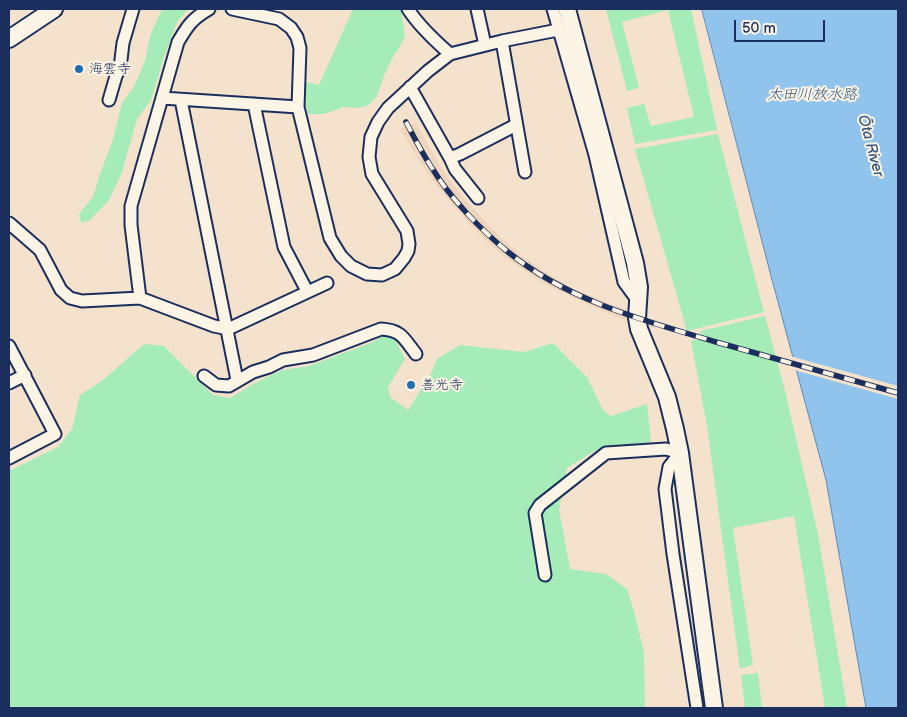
<!DOCTYPE html>
<html>
<head>
<meta charset="utf-8">
<style>
  body { margin:0 }
  #map { position:relative; width:907px; height:717px; overflow:hidden; background:#f4e2cd; font-family:"Balsamiq Sans",sans-serif }
  canvas { display:block }
  .frame { position:absolute; inset:0; border:10px solid #1b2f5e; pointer-events:none }
  .scale { position:absolute; left:734px; top:20px; width:91px; height:22px; box-sizing:border-box; border:2px solid #1b2f5e; border-top:0; padding-left:6px; font-size:15px; line-height:18px; white-space:nowrap; color:#1b2f5e; -webkit-text-stroke:4px #fcf5e5; paint-order:stroke }
</style>
</head>
<body>
<div id="map">
<canvas width="907" height="717"></canvas>
<div class="frame"></div>
<div class="scale">50 m</div>
</div>
<script>
const c = document.querySelector('canvas').getContext('2d');
c.lineJoin = 'round';
function paint(path, color) { c.fillStyle = color; c.fill(path, 'evenodd'); }
function strokePath(path, color, width, dash) { c.strokeStyle = color; c.lineWidth = width; c.lineCap = dash ? 'butt' : 'round'; c.setLineDash(dash || []); c.stroke(path); }
function label(font, color, halo, rows, align = 'center') {
  c.font = font + ' "Balsamiq Sans","Klee One",sans-serif'; c.lineWidth = 4; c.setLineDash([]); c.textBaseline = 'middle'; c.strokeStyle = halo; c.fillStyle = color; for (const [text, x, y, turn = 0] of rows) {
    c.save(); c.translate(x, y); c.rotate((+turn || 0) * Math.PI / 180); c.textAlign = isNaN(turn) ? turn : align; if (halo) c.strokeText(text, 0, 0); c.fillText(text, 0, 0); c.restore();
  }
}
const built = new Path2D(`
  M415,122L447,177L470,205L499,236L519,254L547,273L574,289L630,312L655,320L654,328L631,322L598,309L543,283L506,258L485,240L460,213L436,185L418,159L400,129Z`);
const green = new Path2D(`
  M164,9H188L177,22L165,54L151,100L137,119L122,172L109,200L90,220L81,223L79,214L93,197L99,177L113,139L122,103L134,87L145,61L150,36L160,13Z
  M353,9H401L405,36L399,48L393,57L385,73L377,96L369,105L359,108L344,107L324,114H308L304,99L302,81L319,85Z
  M606,9H691L717,130L635,144L627,108L644,104L651,126L694,117L668,10L622,22L639,88L627,91Z
  M718,134L764,312L687,331L635,149Z
  M765,316L785,391L818,534L847,708H825L794,516L733,528L753,665L740,669L707,426L691,341L702,339L700,331Z
  M385,335L394,338L405,359L388,387L390,397L408,410L431,374L437,359L460,345L524,352L553,343L587,377L603,410L611,416L647,404L651,442L596,450L567,468L559,509L570,569L606,574L627,589L635,615L644,653L645,708H9V471L58,447L72,429L80,395L103,380L144,344L164,346L213,395L230,398L253,384L282,370L309,366L373,342Z
  M758,673L762,708H745L741,675Z`);
const water = new Path2D(`
  M702,9H898V708H866L826,480L771,276Z`);
const pier = new Path2D(`
  M790,356L898,386V399L794,370Z`);
const street = new Path2D(`
  M232,9L279,19L291,28L297,37L300,48L298,107L330,238L341,256L351,266L367,274L382,275L395,269L404,258L408,251L409,244L407,231L372,174L369,157L371,137L378,122L388,108L428,71L450,54L502,41L558,30
  M408,9C419,26 434,40 450,54
  M477,9L485,45
  M553,9L595,155L624,282L638,301
  M502,41L525,172
  M410,87L450,158L460,154L516,125
  M162,98L298,107
  M109,100L116,76L120,68L123,43L133,9
  M181,100L237,380
  M254,104L284,247L307,291
  M450,158L455,169L478,198
  M9,223L40,250L61,290L70,298L82,301L140,298L214,326L228,329L327,283
  M140,298L131,225V206L178,42C188,25 192,19 209,9
  M9,346L55,434L9,458
  M204,376L216,385L229,386L253,372L269,367L283,360L313,355L381,329C402,330 404,339 416,354
  M9,383L25,375
  M545,575L535,513L540,505L606,453L666,449L680,453L669,467L665,489L673,554L697,708`);
const secondary = new Path2D(`
  M567,9L635,263L639,287L637,318L639,329L667,397L675,429L680,453L714,708
  M9,39L54,9`);
const rail = new Path2D(`
  M406,122C414,137 422,153 432,168C450,198 481,230 508,252C569,301 642,320 716,342C776,359 837,376 898,393`);
const markers = [
  [79,69,5,"#1f6fb2"],
  [411,385,5,"#1f6fb2"]
];
const poiNames = [
  ["海雲寺",89,69],
  ["善光寺",421,385]
];
const waterNames = [
  ["太田川放水路",812,95],
  ["Ōta River",870,146,75]
];
paint(built, '#efd5bc');
paint(green, '#a5ecb9');
paint(water, '#90c4ed');
strokePath(water, '#6188b4', 1);
paint(pier, '#f4e2cd');
strokePath(street, '#1b2f5e', 15);
strokePath(secondary, '#1b2f5e', 20);
strokePath(street, '#fcf5e5', 11);
strokePath(secondary, '#fcf5e5', 16);
strokePath(rail, '#1b2f5e', 5.5);
strokePath(rail, '#fcf5e5', 4, [11]);
for (const [x, y, r, color] of markers) { const dot = new Path2D(); dot.arc(x, y, r, 0, 2 * Math.PI); c.fillStyle = color; c.fill(dot); strokePath(dot, '#fcf5e5', 2); }
label('14px', '#1b2f5e', '#fcf5e5', poiNames, 'left');
label('italic 15px', '#385482', '#fcf5e5', waterNames);
</script>
</body>
</html>
